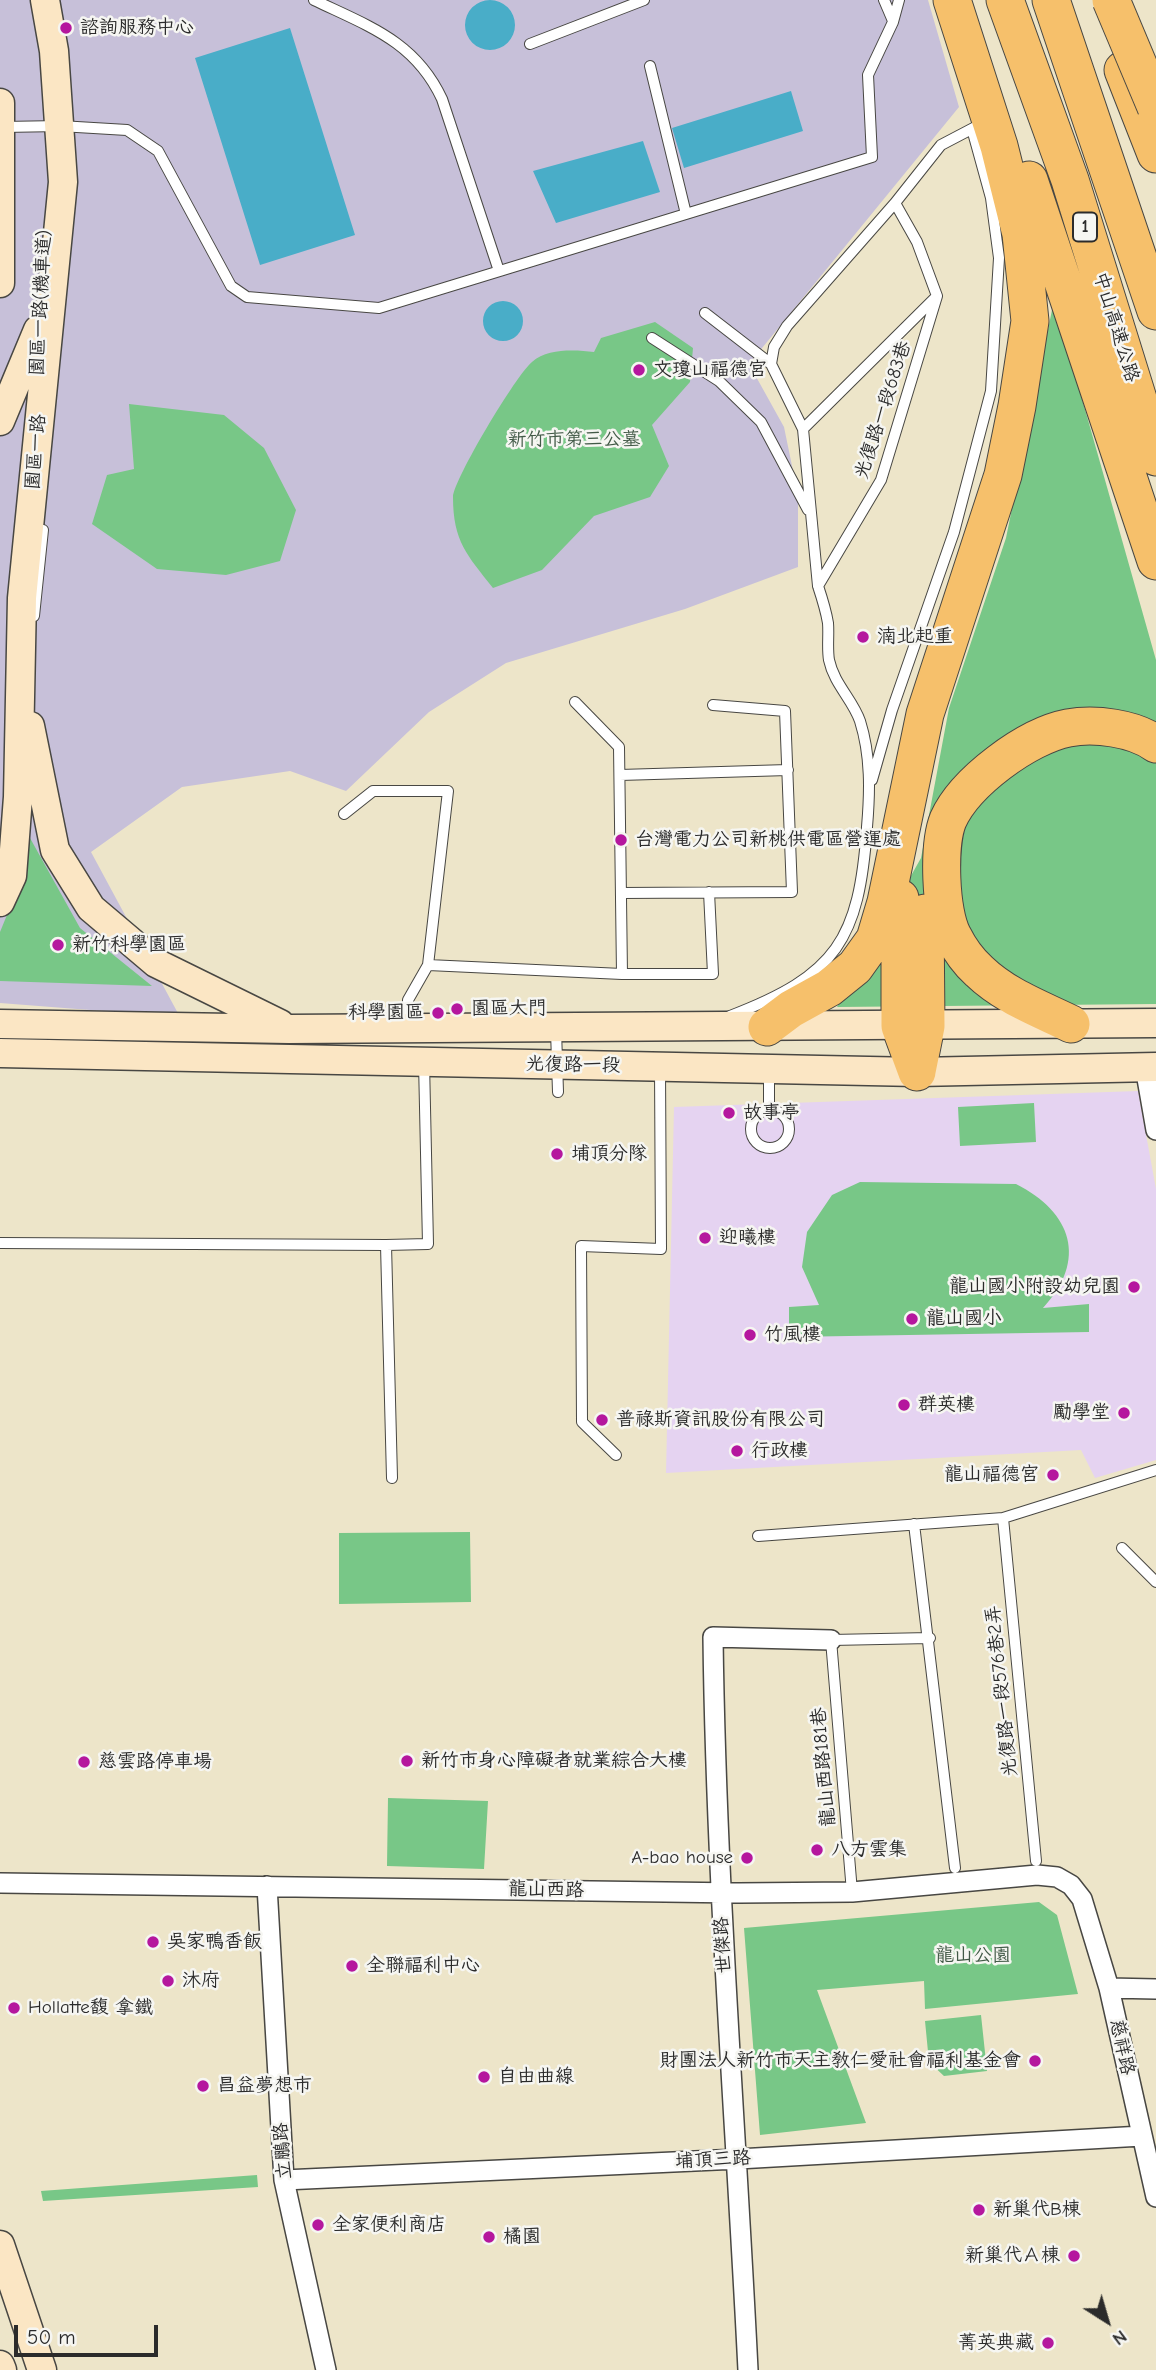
<!DOCTYPE html>
<html>
<head>
<meta charset="utf-8">
<style>
  body { margin:0 }
  #map { position:relative; width:1156px; height:2370px; overflow:hidden; background:#ede5c9; font-family:"Comic Neue",sans-serif }
  canvas { display:block }
  .north { position:absolute; left:1072px; top:2286px; width:70px; height:70px; -webkit-text-stroke:5px #f6f6f2; paint-order:stroke; rotate:143deg; font-size:19px; font-weight:700; line-height:28px; text-align:center; color:#2b2b2b }
  .north::after { content:''; display:block; margin:auto; width:24px; height:32px; background:#2b2b2b; clip-path:polygon(50% 0,100% 100%,50% 72%,0 100%) }
  .scale { position:absolute; left:14px; top:2325px; width:144px; height:32px; box-sizing:border-box; border:4px solid #2b2b2b; border-top:0; padding-left:9px; font-size:21px; line-height:24px; white-space:nowrap; color:#2b2b2b; -webkit-text-stroke:5px #f6f6f2; paint-order:stroke }
</style>
</head>
<body>
<div id="map">
<canvas width="1156" height="2370"></canvas>
<div class="north">N</div>
<div class="scale">50 m</div>
</div>
<script>
const c = document.querySelector('canvas').getContext('2d');
c.lineJoin = 'round';
function paint(path, color) { c.fillStyle = color; c.fill(path, 'evenodd'); }
function strokePath(path, color, width, dash) { c.strokeStyle = color; c.lineWidth = width; c.lineCap = dash ? 'butt' : 'round'; c.setLineDash(dash || []); c.stroke(path); }
function label(font, color, halo, rows, align = 'center') {
  c.font = font + ' "Comic Neue","LXGW WenKai TC",sans-serif'; c.lineWidth = 5; c.setLineDash([]); c.textBaseline = 'middle'; c.strokeStyle = halo; c.fillStyle = color; for (const [text, x, y, turn = 0] of rows) {
    c.save(); c.translate(x, y); c.rotate((+turn || 0) * Math.PI / 180); c.textAlign = isNaN(turn) ? turn : align; if (halo) c.strokeText(text, 0, 0); c.fillText(text, 0, 0); c.restore();
  }
}
const built = new Path2D(`
  M1138,1091L1156,1189V1460L1095,1478L1081,1450L666,1473L674,1107Z`);
const industrial = new Path2D(`
  M0,0H928L959,107L749,364L784,427L798,495V567L685,609L506,663L429,712L346,791L290,771L182,787L91,852L180,1017L0,1003Z`);
const green = new Path2D(`
  M1054,300L1156,660V1004L837,1007L921,858L949,708L1006,538Z
  M655,322L693,348L690,382L652,425L669,466L650,497L594,516L542,570L493,588C467,555 453,541 453,497C454,479 516,375 532,362C548,348 575,350 594,352L601,338Z
  M129,404L224,415L264,448L296,510L280,561L226,575L157,569L92,524L107,475L134,469Z
  M25,829L80,928L152,986L0,981V932L18,888Z
  M1034,1103L1036,1142L960,1146L958,1107Z
  M860,1182L1016,1184C1072,1212 1088,1260 1043,1308L1089,1304V1332L789,1337V1307L819,1305L802,1267L807,1232L832,1195Z
  M470,1532L471,1602L339,1604V1533Z
  M388,1798L488,1801L484,1869L387,1866Z
  M1039,1902L1057,1915L1078,1994L925,2009L924,1981L817,1990L866,2123L760,2135L744,1928Z
  M981,2015L987,2071L944,2076L929,2062L925,2021Z
  M257,2175L258,2187L43,2201L41,2191Z`);
const water = new Path2D(`
  M465 25a25 25 0 1 1 50 0a25 25 0 1 1-50 0Z
  M290,28L355,235L260,265L195,58Z
  M791,91L803,131L684,168L672,128Z
  M643,141L660,192L556,223L533,171Z
  M483 321a20 20 0 1 1 40 0a20 20 0 1 1-40 0Z`);
const lane = new Path2D(`
  M314,0C368,26 415,41 442,99L499,271
  M884,0L893,21
  M530,44L644,0
  M650,66L686,214
  M3,127L60,126L127,130L158,151L231,286L247,297L379,308L872,157L868,75L893,22L899,0
  M705,313L771,364
  M652,338L719,381L761,422L808,510
  M803,429L934,299
  M818,586L803,429L771,364L774,347L787,326L895,203
  M34,616L43,530
  M575,702L619,747L622,974
  M620,775L788,770
  M872,780L892,710L954,532L991,391L999,258L991,198L972,129
  M344,814L373,791H448L428,965
  M621,893L792,892L785,711L713,705
  M730,1016C837,975 859,940 867,827C870,792 871,756 860,721C853,700 834,684 829,660C827,648 829,635 828,623C826,611 822,598 818,586L881,480L937,296L917,242L895,203L941,145L983,123
  M408,1024V1000L428,965L622,974H713L709,892
  M556,1030L558,1092
  M769,1109V1072
  M751 1129a19 19 0 1 1 38 0a19 19 0 1 1-38 0Z
  M0,1243L386,1245
  M616,1455L582,1422L581,1246L661,1249L660,1068
  M392,1478L386,1245L428,1244L424,1062
  M1003,1518L1036,1861
  M914,1524L955,1868
  M758,1536L1003,1518L1156,1470
  M1122,1548L1156,1582
  M852,1892L831,1640L930,1638`);
const street = new Path2D(`
  M1145,1067L1156,1130
  M0,1883L739,1893L852,1892L1037,1875L1057,1877L1071,1885L1082,1899L1109,1988L1156,2197
  M267,1886L284,2180L326,2370
  M1109,1988L1156,1989
  M284,2180L738,2159L1142,2136
  M748,2370C736,2125 716,1882 713,1637L831,1640`);
const secondary = new Path2D(`
  M0,103V283
  M0,421L38,330
  M30,726L55,850L91,908L156,963L280,1024
  M0,902L12,876L18,797L22,598L63,182L54,51L45,0
  M0,1024L289,1029L1156,1023
  M0,1053L917,1072L1156,1067
  M0,2245L42,2370
  M0,2365L2,2370`);
const highway = new Path2D(`
  M1005,0L1070,180L1156,457
  M1051,0L1156,311
  M1123,70L1156,154
  M1029,180L1156,561
  M900,898V1026L917,1072
  M1071,1024C1038,1008 1005,996 979,971C969,962 959,948 953,936C940,913 938,845 948,820C965,782 1027,736 1068,728C1095,723 1134,728 1156,744
  M767,1027L791,1009L829,988L855,967L875,939L886,902L925,714L1003,475L1017,406L1030,321L1021,234L999,146L952,0
  M917,1071L926,1026L925,913`);
const highwayBridge = new Path2D(`
  M1111,0L1156,107`);
const markers = [
  [66,28,7,"#b5179e"],
  [639,370,7,"#b5179e"],
  [863,637,7,"#b5179e"],
  [621,840,7,"#b5179e"],
  [58,945,7,"#b5179e"],
  [457,1009,7,"#b5179e"],
  [438,1013,7,"#b5179e"],
  [729,1113,7,"#b5179e"],
  [557,1154,7,"#b5179e"],
  [705,1238,7,"#b5179e"],
  [1134,1287,7,"#b5179e"],
  [912,1319,7,"#b5179e"],
  [750,1335,7,"#b5179e"],
  [904,1405,7,"#b5179e"],
  [1124,1413,7,"#b5179e"],
  [602,1420,7,"#b5179e"],
  [737,1451,7,"#b5179e"],
  [1053,1475,7,"#b5179e"],
  [407,1761,7,"#b5179e"],
  [84,1762,7,"#b5179e"],
  [817,1850,7,"#b5179e"],
  [747,1858,7,"#b5179e"],
  [153,1942,7,"#b5179e"],
  [352,1966,7,"#b5179e"],
  [168,1981,7,"#b5179e"],
  [14,2008,7,"#b5179e"],
  [1035,2061,7,"#b5179e"],
  [484,2077,7,"#b5179e"],
  [203,2086,7,"#b5179e"],
  [979,2210,7,"#b5179e"],
  [318,2225,7,"#b5179e"],
  [489,2237,7,"#b5179e"],
  [1074,2256,7,"#b5179e"],
  [1048,2343,7,"#b5179e"]
];
const shields = [
  [1085,227,24]
];
const shieldNames = [
  ["1",1085,227]
];
const poiNames = [
  ["諮詢服務中心",80,28],
  ["文瓊山福德宫",653,370],
  ["湳北起重",877,637],
  ["台灣電力公司新桃供電區營運處",635,840],
  ["新竹科學園區",72,945],
  ["園區大門",471,1009],
  ["科學園區",424,1013,"right"],
  ["故事亭",743,1113],
  ["埔頂分隊",571,1154],
  ["迎曦樓",719,1238],
  ["龍山國小附設幼兒園",1120,1287,"right"],
  ["龍山國小",926,1319],
  ["竹風樓",764,1335],
  ["群英樓",918,1405],
  ["勵學堂",1110,1413,"right"],
  ["普祿斯資訊股份有限公司",616,1420],
  ["行政樓",751,1451],
  ["龍山福德宮",1039,1475,"right"],
  ["新竹市身心障礙者就業綜合大樓",421,1761],
  ["慈雲路停車場",98,1762],
  ["八方雲集",831,1850],
  ["A-bao house",733,1858,"right"],
  ["吳家鴨香飯",167,1942],
  ["全聯福利中心",366,1966],
  ["沐府",182,1981],
  ["Hollatte馥 拿鐵",28,2008],
  ["財團法人新竹市天主教仁愛社會福利基金會",1021,2061,"right"],
  ["自由曲線",498,2077],
  ["昌益夢想市",217,2086],
  ["新巢代B棟",993,2210],
  ["全家便利商店",332,2225],
  ["橘園",503,2237],
  ["新巢代Ａ棟",1060,2256,"right"],
  ["菁英典藏",1034,2343,"right"]
];
const streetNames = [
  ["園區一路(機車道)",41,303,-87],
  ["中山高速公路",1116,327,73],
  ["光復路一段683巷",883,410,-72],
  ["園區一路",36,452,-85],
  ["光復路一段",573,1065,1],
  ["光復路一段576巷2弄",1002,1691,-96],
  ["龍山西路181巷",824,1767,-95],
  ["龍山西路",546,1890,1],
  ["世傑路",723,1945,-94],
  ["慈祥路",1122,2047,78],
  ["立鵬路",283,2151,-95],
  ["埔頂三路",713,2160,-3]
];
const parkNames = [
  ["新竹市第三公墓",574,440],
  ["龍山公園",973,1956]
];
paint(built, '#e5d3f1');
paint(industrial, '#c7c0d9');
paint(green, '#78c787');
paint(water, '#49adc8');
strokePath(lane, '#484743', 12);
strokePath(street, '#484743', 22);
strokePath(secondary, '#484743', 31);
strokePath(highway, '#484743', 39);
strokePath(lane, '#fff', 10);
strokePath(street, '#fff', 19);
strokePath(secondary, '#fbe6c4', 28);
strokePath(highway, '#f6c06b', 37);
strokePath(highwayBridge, '#484743', 39, []);
strokePath(highwayBridge, '#f6c06b', 37);
for (const [x, y, r, color] of markers) { const dot = new Path2D(); dot.arc(x, y, r, 0, 2 * Math.PI); c.fillStyle = color; c.fill(dot); strokePath(dot, '#f6f6f2', 2.5); }
for (const [x, y, w] of shields) { const box = new Path2D(); box.roundRect(x - w / 2, y - 14.5, w, 29, 5); c.fillStyle = '#f6f6f2'; c.fill(box); strokePath(box, '#2b2b2b', 2); }
label('bold 18px', '#2b2b2b', null, shieldNames);
label('19px', '#2b2b2b', '#f6f6f2', poiNames, 'left');
label('19px', '#2b2b2b', '#f6f6f2', streetNames);
label('19px', '#425a47', '#f6f6f2', parkNames);
</script>
</body>
</html>
